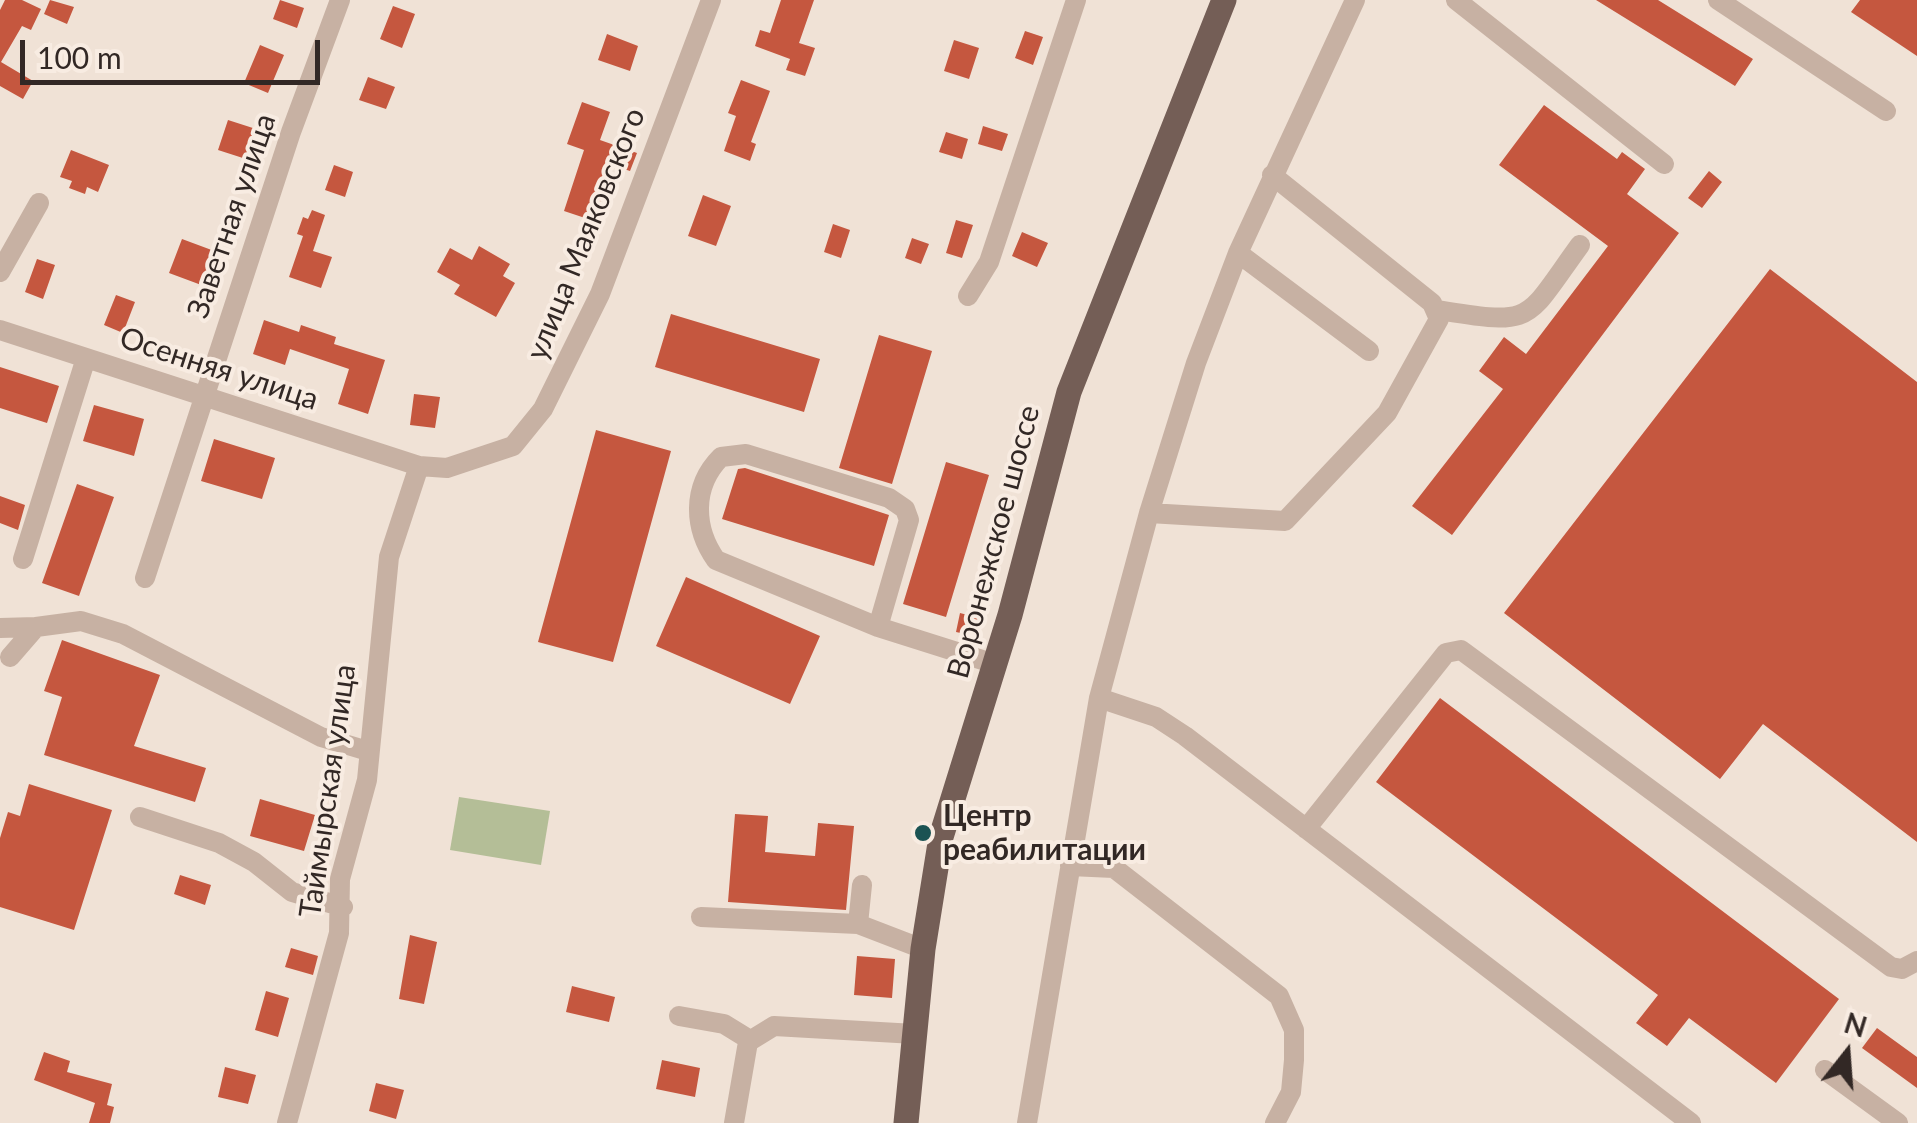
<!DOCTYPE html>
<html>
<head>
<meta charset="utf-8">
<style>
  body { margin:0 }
  #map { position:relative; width:1917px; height:1123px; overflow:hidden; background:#f0e2d6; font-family:Lato,sans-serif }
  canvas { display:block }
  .north { position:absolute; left:1797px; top:1003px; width:100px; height:100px; -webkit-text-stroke:8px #f8ece2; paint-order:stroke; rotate:17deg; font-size:28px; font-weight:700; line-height:40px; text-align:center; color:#322825 }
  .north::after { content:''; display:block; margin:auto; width:35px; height:45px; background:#322825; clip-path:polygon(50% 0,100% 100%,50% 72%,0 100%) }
  .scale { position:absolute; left:20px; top:40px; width:300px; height:45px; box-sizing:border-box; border:5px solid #322825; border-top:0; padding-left:12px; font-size:30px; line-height:35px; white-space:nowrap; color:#322825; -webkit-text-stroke:8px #f8ece2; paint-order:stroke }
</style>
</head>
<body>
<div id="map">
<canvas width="1917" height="1123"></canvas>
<div class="north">N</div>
<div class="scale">100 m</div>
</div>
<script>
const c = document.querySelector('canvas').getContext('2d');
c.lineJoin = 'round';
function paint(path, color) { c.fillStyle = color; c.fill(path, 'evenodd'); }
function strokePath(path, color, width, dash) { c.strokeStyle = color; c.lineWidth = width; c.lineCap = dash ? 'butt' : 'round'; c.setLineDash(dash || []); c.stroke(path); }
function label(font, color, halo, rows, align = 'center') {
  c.font = font + ' Lato,sans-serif'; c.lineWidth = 8; c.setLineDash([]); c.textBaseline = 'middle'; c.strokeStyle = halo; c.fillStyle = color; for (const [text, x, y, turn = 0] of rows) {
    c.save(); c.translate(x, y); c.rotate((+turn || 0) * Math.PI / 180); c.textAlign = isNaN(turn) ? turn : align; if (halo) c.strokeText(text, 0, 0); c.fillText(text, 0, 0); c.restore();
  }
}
const green = new Path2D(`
  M459,797L550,811L541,865L450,850Z`);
const building = new Path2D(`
  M5,0H22L41,9L31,30L22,26L1,62L33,81L23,99L0,86V10Z
  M50,0L74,7L67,24L44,14Z
  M280,0L304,8L297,28L273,19Z
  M781,0H814L799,43L815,48L805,76L786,70L790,59L755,46L760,30L770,33Z
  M1596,0H1658L1753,59L1735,86Z
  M1860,0H1917V56L1851,12Z
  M393,6L415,14L402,48L380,39Z
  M1025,31L1043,37L1033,65L1015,58Z
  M607,34L638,46L630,71L598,60Z
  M954,40L979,48L969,79L944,71Z
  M260,45L284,55L268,93L244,83Z
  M368,77L395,87L386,109L359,100Z
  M741,80L770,91L751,142L756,144L750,161L724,151L736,116L728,113Z
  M582,102L610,112L600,140L637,153L630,171L612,165L594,221L564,211L584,150L567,144Z
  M1544,105L1617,159L1622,152L1645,169L1627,194L1679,233L1452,535L1412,506L1503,389L1479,371L1504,337L1526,354L1608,246L1499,165Z
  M228,120L256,129L246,159L218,150Z
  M983,126L1008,134L1002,151L978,144Z
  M946,132L968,139L962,159L939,152Z
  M71,150L109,165L98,192L87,187L85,194L69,188L72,181L60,177Z
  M334,165L353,172L345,197L325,190Z
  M1709,171L1722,182L1702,208L1688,198Z
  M703,195L731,206L716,246L688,236Z
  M312,210L325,215L313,251L332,257L321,288L289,277L303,236L297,234L303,217L308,219Z
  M956,220L973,225L962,258L946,253Z
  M833,224L850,230L841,258L824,252Z
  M1022,232L1048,243L1037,267L1012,256Z
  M912,238L929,244L921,264L905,258Z
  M182,239L217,252L204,286L169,273Z
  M479,246L510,264L503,276L515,283L496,317L454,294L460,285L437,272L450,248L472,260Z
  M37,259L55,265L43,299L25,292Z
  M1770,269L1917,382V842L1763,724L1720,779L1504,613Z
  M116,295L135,302L123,333L104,325Z
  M671,314L820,359L804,412L655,367Z
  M264,320L299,332L301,325L336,337L334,344L385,360L368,414L338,404L349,369L290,349L285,365L253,354Z
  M879,335L932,351L892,484L839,468Z
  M0,367L59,386L47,423L0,408Z
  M414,394L440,397L435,428L410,425Z
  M94,405L144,419L134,456L83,441Z
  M596,430L671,451L613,662L538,642Z
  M214,439L275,458L262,499L201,481Z
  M946,462L989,475L946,617L903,604Z
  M745,468L889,515L874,566L722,519L738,469Z
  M77,484L114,497L79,596L42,583Z
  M0,496L25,505L18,530L0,523Z
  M686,577L820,636L790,704L656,646Z
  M960,613L983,619L979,637L956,632Z
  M62,640L160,675L134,746L206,768L195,802L44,755L62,697L44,691Z
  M1440,698L1839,999L1776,1083L1689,1018L1667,1046L1636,1023L1658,995L1376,782Z
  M29,784L112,810L74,930L0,907V838L8,812L20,816Z
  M260,799L315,815L304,851L250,836Z
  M735,814L768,816L765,852L815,856L818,823L854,826L846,910L728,902Z
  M180,875L211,885L205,905L174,894Z
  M410,935L437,942L424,1004L399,999Z
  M291,948L318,956L313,975L285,967Z
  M857,956L895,959L892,998L854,995Z
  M572,986L615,997L609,1022L566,1012Z
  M266,991L289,998L278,1037L255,1030Z
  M1877,1028L1917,1057V1088L1862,1048Z
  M44,1052L70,1061L67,1072L112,1084L107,1105L114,1107L110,1123H89L95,1103L34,1080Z
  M662,1060L700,1068L695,1097L656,1089Z
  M225,1067L256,1075L248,1104L218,1097Z
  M376,1083L404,1090L396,1119L369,1111Z`);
const minor = new Path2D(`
  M1456,0L1664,164
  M1718,0L1886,111
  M1238,253L1369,351
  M0,272L39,203
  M968,296L989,262L1076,0
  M1438,310C1536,326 1524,322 1580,245
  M0,330L419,466L447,468L513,446L543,409L600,294L711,0
  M1149,513L1285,521L1387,413L1439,319L1432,303L1272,175
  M23,559L86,358
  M145,578L291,132L340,0
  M878,627L909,520L905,509L889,498L746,454L721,457C691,487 694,529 716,560L878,627L995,664
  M0,628L36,627
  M10,657L36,627L81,621L123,634L321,737L368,751
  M1099,698L1156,717L1185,736L1691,1123
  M140,817L219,843L254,862L292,892L343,907
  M1306,829L1446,653L1461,650L1891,967L1902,969L1917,961
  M1070,866L1114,868L1279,996L1294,1030V1060L1291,1092L1275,1123
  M701,917L858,924L923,949
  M858,924L862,885
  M679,1016L724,1024L750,1040
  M1825,1070L1898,1123
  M287,1123L339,933L340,879L367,780L389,557L419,466
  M734,1123L748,1042L774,1026L915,1034
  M1027,1123L1099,698L1149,513L1196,363L1238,253L1355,0`);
const major = new Path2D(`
  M906,1123L923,949L941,837L1010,615L1069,392L1224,0`);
const markers = [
  [923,833,10,"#1b5353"]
];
const streetNames = [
  ["Заветная улица",232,216,-71],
  ["улица Маяковского",586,234,-68],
  ["Осенняя улица",219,369,18],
  ["Воронежское шоссе",994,542,-75],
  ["Таймырская улица",328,791,-82]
];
const poiNames = [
  ["Центр",943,816],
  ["реабилитации",943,850]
];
paint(green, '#b4be97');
paint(building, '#c5573f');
strokePath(minor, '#c7b1a3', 20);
strokePath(major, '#745e56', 25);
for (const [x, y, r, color] of markers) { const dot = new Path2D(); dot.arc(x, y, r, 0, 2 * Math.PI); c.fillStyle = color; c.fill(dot); strokePath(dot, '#f8ece2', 4); }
label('30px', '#322825', '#f8ece2', streetNames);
label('bold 30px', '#322825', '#f8ece2', poiNames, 'left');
</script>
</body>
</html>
